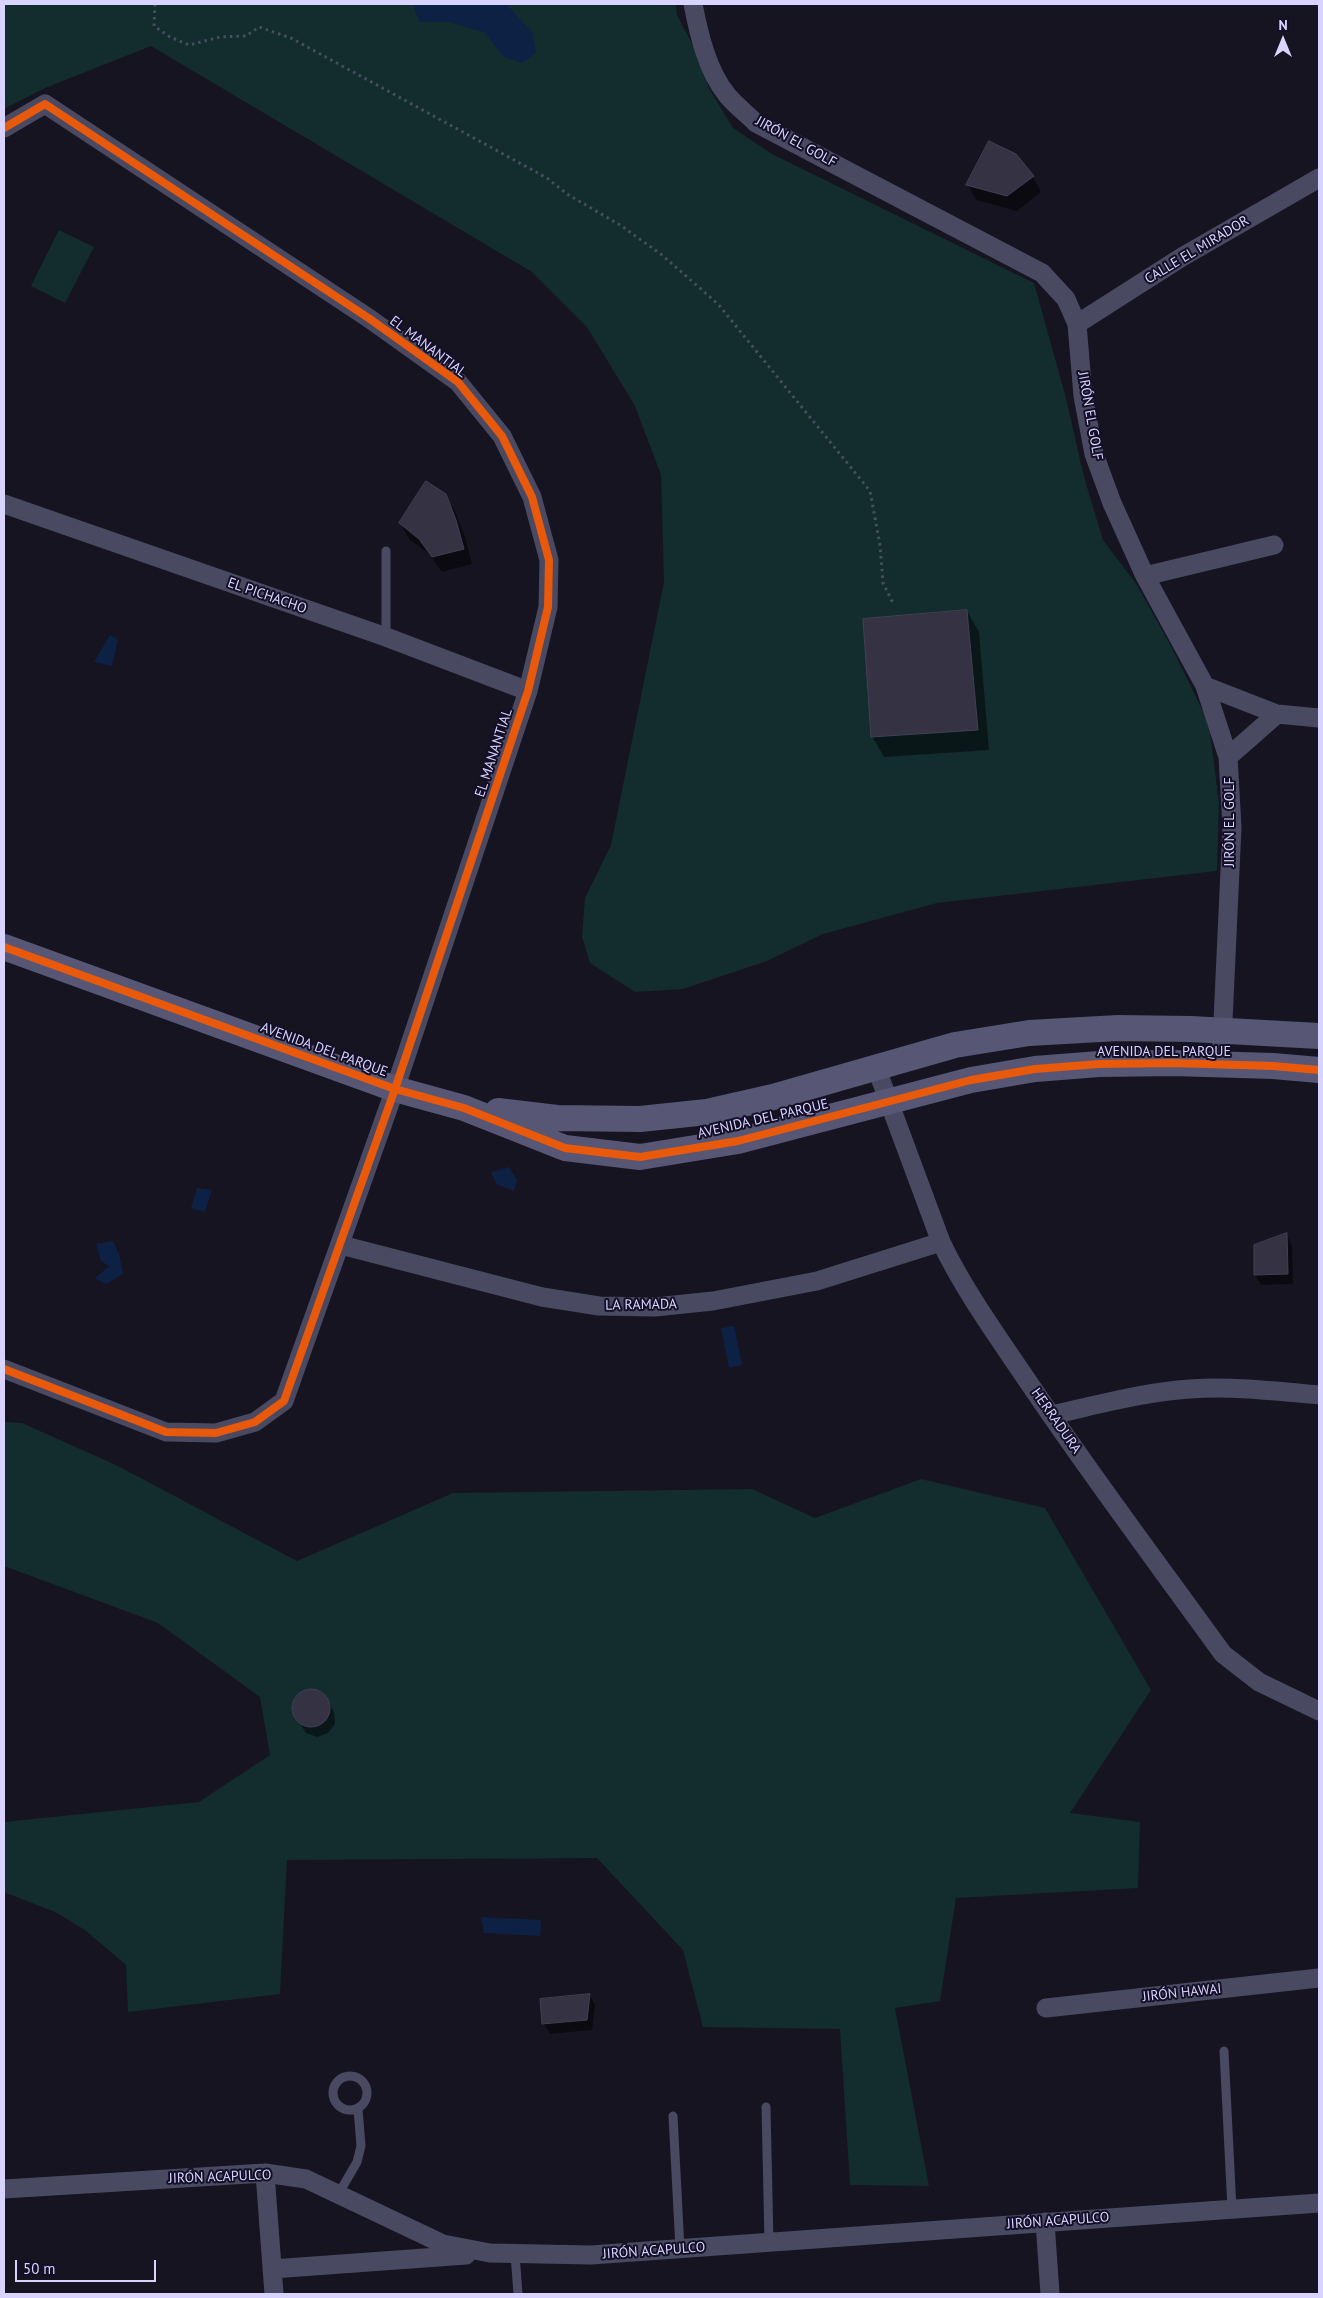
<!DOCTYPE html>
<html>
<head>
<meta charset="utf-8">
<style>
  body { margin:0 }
  #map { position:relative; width:1323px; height:2298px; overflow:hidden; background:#161421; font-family:"PT Sans",sans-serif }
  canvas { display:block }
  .frame { position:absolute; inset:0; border:5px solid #d9d4ff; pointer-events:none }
  .north { position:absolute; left:1258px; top:15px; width:50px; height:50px; -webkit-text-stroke:4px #130f26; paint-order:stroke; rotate:0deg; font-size:14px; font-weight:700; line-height:20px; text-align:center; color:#d9d4ff }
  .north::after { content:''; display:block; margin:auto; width:18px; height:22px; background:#d9d4ff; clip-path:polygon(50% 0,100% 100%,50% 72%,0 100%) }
  .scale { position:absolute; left:15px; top:2260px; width:141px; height:22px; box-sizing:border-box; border:2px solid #d9d4ff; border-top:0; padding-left:6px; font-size:15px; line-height:18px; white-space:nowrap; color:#d9d4ff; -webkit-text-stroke:4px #130f26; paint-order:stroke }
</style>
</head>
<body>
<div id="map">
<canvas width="1323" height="2298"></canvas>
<div class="frame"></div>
<div class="north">N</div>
<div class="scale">50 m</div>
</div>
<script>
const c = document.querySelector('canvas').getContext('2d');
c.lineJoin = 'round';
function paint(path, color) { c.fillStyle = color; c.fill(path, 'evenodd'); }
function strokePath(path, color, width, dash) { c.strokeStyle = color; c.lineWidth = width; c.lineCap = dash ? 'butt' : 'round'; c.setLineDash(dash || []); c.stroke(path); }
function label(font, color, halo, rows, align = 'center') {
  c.font = font + ' "PT Sans",sans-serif'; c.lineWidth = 4; c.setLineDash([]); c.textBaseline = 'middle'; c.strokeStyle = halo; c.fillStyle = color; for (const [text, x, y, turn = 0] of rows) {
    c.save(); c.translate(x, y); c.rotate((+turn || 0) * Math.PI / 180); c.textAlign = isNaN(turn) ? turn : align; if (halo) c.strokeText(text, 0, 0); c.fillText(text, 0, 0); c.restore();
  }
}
const green = new Path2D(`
  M4,4H676L677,15L696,51L709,88L733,128L772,154L1034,283L1066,398L1084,477L1103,540L1137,585L1172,648L1209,724L1219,803L1217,871L937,903L823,934L767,961L683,989L635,992L590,963L582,937L585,898L611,845L664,582L661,475L635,406L587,327L532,272L151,46L45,88L4,109Z
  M59,230L94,247L65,303L31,286Z
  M4,1422L22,1423L118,1466L297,1561L453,1493L752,1489L815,1518L921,1479L1045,1508L1151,1690L1070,1813L1140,1822L1138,1888L956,1898L940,2001L895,2008L929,2186L850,2185L840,2029L703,2027L683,1950L597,1858L287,1860L280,1994L128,2012L126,1965L85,1930L55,1912L4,1892V1822L199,1802L270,1755L260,1697L158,1623L4,1566Z`);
const water = new Path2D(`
  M415,4H506L532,32L536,53L522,63L504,57L484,32L449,22H420L414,9Z
  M110,635L118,640L112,666L94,662Z
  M509,1167L517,1180L514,1191L496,1184L491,1172Z
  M197,1188L212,1190L205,1212L191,1208Z
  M113,1241L119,1254L123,1274L106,1284L95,1278L109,1266L101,1261L96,1244Z
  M734,1326L742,1365L729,1368L721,1328Z
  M481,1917L541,1920L540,1936L484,1933Z`);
const shadow = new Path2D(`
  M1033,177L1041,192L1017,211L976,200L968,185Z
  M445,495L455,511L465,537L472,564L442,572L429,554L409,539L400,523Z
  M967,611L979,632L989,750L884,757L872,736Z
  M1287,1235L1292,1245L1293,1284L1261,1285L1255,1275Z
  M314,1690L320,1692L328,1701L334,1712L335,1724L328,1733L317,1737L306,1733L293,1712L294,1700L303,1692Z
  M590,1995L595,2005L592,2030L550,2034L544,2024Z`);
const building = new Path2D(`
  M989,141L1016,154L1034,176L1007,196L966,185Z
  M426,481L446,494L456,520L464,549L432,557L419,539L399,523Z
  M967,610L978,730L871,737L863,619Z
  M1287,1233L1288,1274L1254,1275V1245Z
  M292 1708a19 19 0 1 1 38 0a19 19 0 1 1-38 0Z
  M590,1994L587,2020L542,2024L540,1999Z`);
const path = new Path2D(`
  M155,4L154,26L170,37L189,45L220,37L246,36L259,27L291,38L547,178L567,194L620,225L662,255L718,304L870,491L880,545L883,583L894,605`);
const lane = new Path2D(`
  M386,637V551
  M1224,2051L1232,2209
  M333 2093a17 17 0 1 1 34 0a17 17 0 1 1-34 0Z
  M766,2107L769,2242
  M673,2116L680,2249
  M339,2193L357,2162L361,2146L358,2109
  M515,2254L518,2294`);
const street = new Path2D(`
  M693,4C699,35 707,70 727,95C735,105 747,114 756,123L1042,273L1066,299L1077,324L1083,396L1094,454L1112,503L1145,576L1205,686L1228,757L1232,827L1221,1064
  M4,128L45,104L370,319L458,382L502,436L532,497L549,560L548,607L528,691L395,1089L284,1401L255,1422L216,1433L166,1432L4,1369
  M1077,324L1182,257L1319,178
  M4,504L386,637L528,691
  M1145,576L1274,545
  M1205,686L1277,714L1228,757
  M1277,714L1319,718
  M876,1067L941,1242C965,1292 998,1337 1029,1383C1091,1475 1158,1564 1223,1654L1259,1682L1319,1711
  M341,1245L542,1297L599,1306L655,1307L713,1301L817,1281L941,1242
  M1051,1415C1097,1405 1143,1392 1190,1389C1233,1386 1276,1391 1319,1395
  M1046,2008L1319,1978
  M265,2173L274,2294
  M4,2189L265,2173L306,2179L443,2244L490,2253L591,2255L1319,2203
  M1045,2222L1050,2294
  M272,2269L466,2255`);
const secondary = new Path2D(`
  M4,947L395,1089L464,1108L565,1148L640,1157L738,1141L971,1080L1035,1069L1099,1064L1173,1063L1273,1066L1319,1070
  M498,1111L557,1118L640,1119L707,1112L773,1097L955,1045L1029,1033L1118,1028L1191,1029L1319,1036`);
const cycleway = new Path2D(`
  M4,128L45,104L370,319L458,382L502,436L532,497L549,560L548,607L528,691L395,1089L284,1401L255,1422L216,1433L166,1432L4,1369
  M4,947L395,1089L464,1108L565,1148L640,1157L738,1141L971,1080L1035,1069L1099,1064L1173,1063L1273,1066L1319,1070`);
const streetNames = [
  ["JIRÓN EL GOLF",796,142,29],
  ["CALLE EL MIRADOR",1197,250,-31],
  ["EL MANANTIAL",428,347,37],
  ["JIRÓN EL GOLF",1090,416,80],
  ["EL PICHACHO",267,596,19],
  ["EL MANANTIAL",494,753,-72],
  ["JIRÓN EL GOLF",1230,822,-90],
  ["AVENIDA DEL PARQUE",324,1050,20],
  ["AVENIDA DEL PARQUE",1164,1052],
  ["AVENIDA DEL PARQUE",763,1119,-13],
  ["LA RAMADA",641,1305,-1],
  ["HERRADURA",1056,1421,55],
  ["JIRÓN HAWAI",1182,1993,-6],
  ["JIRÓN ACAPULCO",220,2177,-2],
  ["JIRÓN ACAPULCO",1058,2221,-4],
  ["JIRÓN ACAPULCO",654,2251,-4]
];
paint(green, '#132c2d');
paint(water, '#0d2144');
paint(shadow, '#0007');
paint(building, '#343243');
strokePath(building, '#433f54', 1);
strokePath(path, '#44505f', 3, [2.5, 4]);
strokePath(lane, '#4a4962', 9);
strokePath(street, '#4a4962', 19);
strokePath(secondary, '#575674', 26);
strokePath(cycleway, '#e8590c', 8);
label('14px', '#d9d4ff', '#130f26', streetNames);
</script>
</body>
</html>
